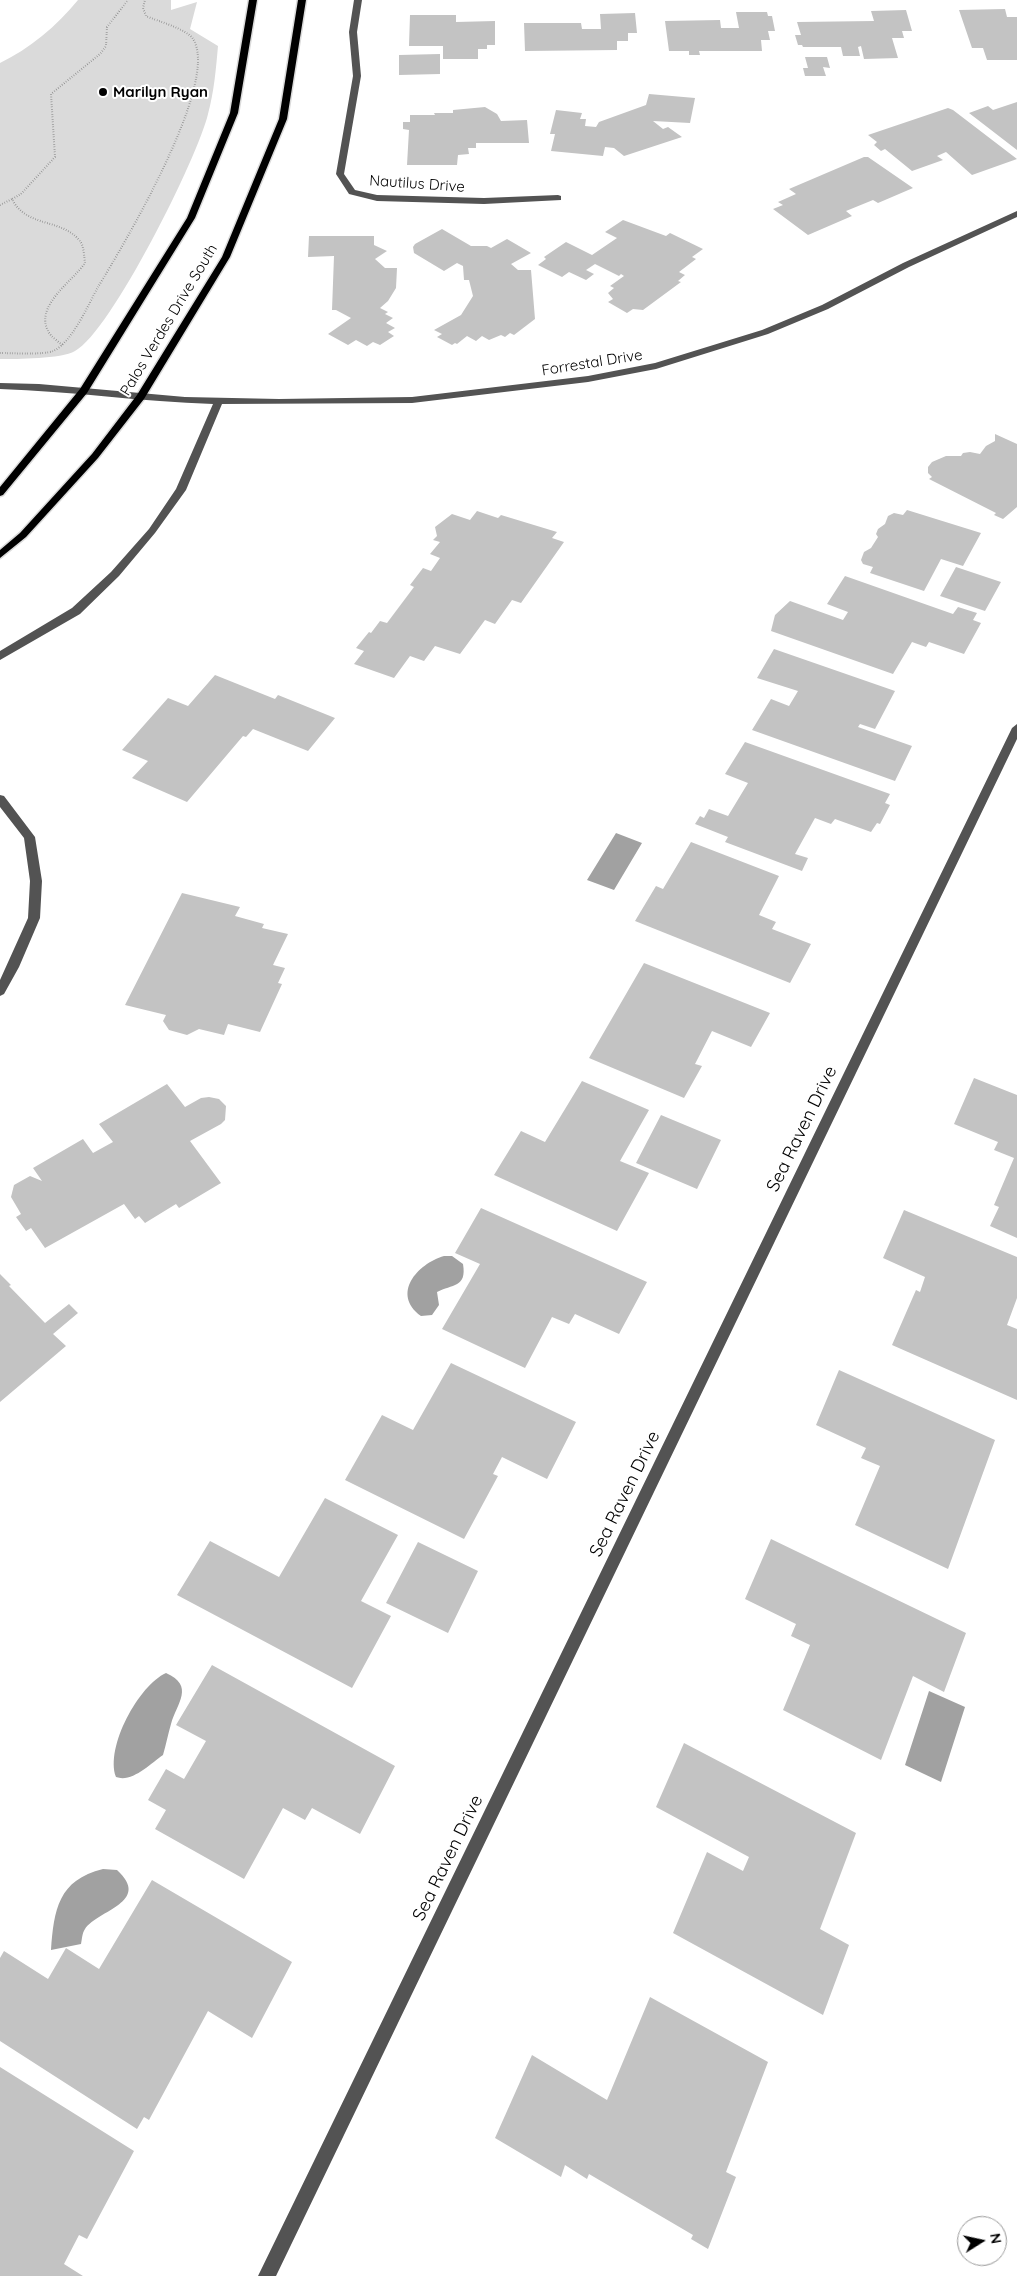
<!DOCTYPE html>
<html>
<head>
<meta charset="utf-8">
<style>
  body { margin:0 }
  #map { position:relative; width:1017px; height:2276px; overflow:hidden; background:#fff; font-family:Quicksand,sans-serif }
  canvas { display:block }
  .north { position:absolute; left:957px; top:2216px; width:50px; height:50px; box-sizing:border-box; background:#fff; border:1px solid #999; border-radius:50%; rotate:80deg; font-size:14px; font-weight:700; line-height:20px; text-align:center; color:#000 }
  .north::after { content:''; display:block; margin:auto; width:18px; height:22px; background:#000; clip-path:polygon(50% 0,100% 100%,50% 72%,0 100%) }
</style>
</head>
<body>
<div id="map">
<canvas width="1017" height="2276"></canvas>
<div class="north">N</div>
</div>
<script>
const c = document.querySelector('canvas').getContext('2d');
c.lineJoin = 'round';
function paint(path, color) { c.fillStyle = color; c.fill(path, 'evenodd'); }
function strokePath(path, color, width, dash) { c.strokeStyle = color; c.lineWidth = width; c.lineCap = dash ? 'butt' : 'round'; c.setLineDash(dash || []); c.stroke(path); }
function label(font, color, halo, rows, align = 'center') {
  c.font = font + ' Quicksand,sans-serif'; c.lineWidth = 4; c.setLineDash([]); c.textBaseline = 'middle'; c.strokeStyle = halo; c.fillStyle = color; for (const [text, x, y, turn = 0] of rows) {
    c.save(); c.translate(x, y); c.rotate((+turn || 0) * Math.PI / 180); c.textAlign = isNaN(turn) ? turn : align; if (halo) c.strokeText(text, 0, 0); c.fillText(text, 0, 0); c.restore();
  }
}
const green = new Path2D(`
  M78,0H171V10L197,2L190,29L218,46C216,69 214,92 208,114C198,157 111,332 75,351C61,359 17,359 0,359V63C29,49 57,26 78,0Z`);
const water = new Path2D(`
  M616,833L642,843L614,890L587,880Z
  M444,1256H452L463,1264C467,1288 452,1284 437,1292L439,1305L432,1315L421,1316C391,1294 417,1264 444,1256Z
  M166,1673C195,1686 177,1703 171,1724C168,1734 166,1745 163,1755C150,1764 132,1783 116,1777C105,1747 139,1685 166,1673Z
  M929,1691L965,1707L941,1782L905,1765Z
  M103,1869L117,1870C152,1902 98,1910 85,1929C82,1933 82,1940 81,1944L51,1950C54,1910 58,1880 103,1869Z`);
const building = new Path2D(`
  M1005,9L1007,17H1017V60H987L983,48H972L959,10Z
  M906,10L912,31H902L904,38H892L898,58L864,59L861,46L858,47L860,56H843L841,47H803L802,45H798L795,35H801L797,22L874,21L871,11Z
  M736,12H767L768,16H772L775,31H768L770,40H761L762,51H699L700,55H689V51H669L665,21L720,20L721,28H739Z
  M635,13L637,33H628V41H617V50L525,51L524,23H581L582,29H601L600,14Z
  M410,15H456V22L495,21V45H487V49H478V59H443V46H409Z
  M440,54V74L399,75V55Z
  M805,57H827L830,68L823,67L826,76H805L803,68H808Z
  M649,94L695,98L690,123L653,121L663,129L668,127L682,137L624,156L614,148L605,147L603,156L551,151L555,134H550L556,110L582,113L580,119H586L585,126L596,127L599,122L646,105Z
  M1017,102V150L969,113L988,106L993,110Z
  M485,107L497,114L501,121L527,120L529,143H476V148H468L469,154L458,155L457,165H407L409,130L403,129V122H410V115H435L434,113H453V110Z
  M948,108L953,110L1017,159L972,175L946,152L937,156L943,160L912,171L885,149L881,151L874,145L877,142L868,135Z
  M864,157H868L913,188L878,203L873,200L846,211L852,216L808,235L773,209L783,205L778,202L796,194L789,189Z
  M623,220L666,236L670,233L703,249L692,257L696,259L679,272L685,275L678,281L681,282L643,310L633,309L627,313L608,302L613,299L608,293L614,288L610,286L624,276L621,274L619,276L595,264L586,270L594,274L586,280L569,272L562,277L538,265L546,259L544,257L566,242L592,255L617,238L605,232Z
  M442,229L471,246H487L491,248L507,239L531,253L511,264L518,270H531L535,319L514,335L510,333L505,337L501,335L489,340L482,336L476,341L467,336L457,344L455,343L452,345L437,337L442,334L434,330L461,315L473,296L469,280H464L463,266L457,263L444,271L414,253L413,247L415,244Z
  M309,236H374V245L387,251L375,259L385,268H397L396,288L388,301L380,308L388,312L385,314L393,318L386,323L395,328L388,332L394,336L380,345L373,342L367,346L356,340L348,345L328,334L351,318L336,310H332L334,256L308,257Z
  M995,434L1017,444V507L1003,519L994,515L996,513L929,479L932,477L928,473V467L932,462L946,456H961L963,453L970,452L980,454L986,446L995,441Z
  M907,510L981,533L963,566L941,559L924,591L870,573L873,567L863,564L861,560L864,552L871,548L878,537L876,534L878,529L885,524L888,516L894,513L903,515Z
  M477,511L498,518L501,515L557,532L552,538L564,542L521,603L512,600L495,624L485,620L460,654L435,646L424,661L410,656L394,678L354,664L364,651L356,648L369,632L371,633L380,621L387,623L414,587L410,585L423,568L431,571L440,558L430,554L440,542L433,540L437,536L435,527L452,514L470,520Z
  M956,567L1001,582L985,611L940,596Z
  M845,576L953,614L958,607L977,613L973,620L981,623L964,654L929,642L926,647L912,642L893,674L771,631L775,615L790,601L843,620L848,612L827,604Z
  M774,649L895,691L875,729L860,724L858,727L912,746L895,781L752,730L771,699L789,706L798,691L757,678Z
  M215,675L275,699L278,695L335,718L308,751L253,729L246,737L243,736L187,802L132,778L148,761L122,750L168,698L188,706Z
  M745,742L890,794L885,803L890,805L880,824L877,823L871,832L835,819L831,824L815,818L795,854L808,858L802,871L725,842L728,837L695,824L700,816L704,818L709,809L728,816L748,783L725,774Z
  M691,842L779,876L759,915L776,922L772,929L811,944L790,983L635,921L656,886L663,889Z
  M182,893L240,907L235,916L264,924L262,928L288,934L273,965L285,968L278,983L282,984L260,1032L228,1024L224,1035L199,1029L187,1035L169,1030L163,1021L166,1015L125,1005Z
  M644,963L770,1013L751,1047L712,1031L695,1064L702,1066L684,1098L589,1058Z
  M974,1078L1017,1095V1238L990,1226L999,1207L994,1205L1014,1158L994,1150L998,1142L954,1124Z
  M582,1081L649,1110L620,1161L649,1173L617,1231L494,1175L521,1131L545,1142Z
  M167,1084L185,1107L201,1098L209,1097L219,1099L226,1106L225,1120L221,1124L190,1141L221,1183L179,1208L176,1204L145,1223L139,1216L135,1219L124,1204L45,1248L31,1228L26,1231L16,1217L21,1214L11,1197L14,1185L30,1176L42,1181L33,1168L83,1139L93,1153L113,1142L99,1124Z
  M661,1115L721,1140L697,1189L636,1163Z
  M481,1208L647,1282L619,1334L575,1314L569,1324L552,1317L525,1368L442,1329L480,1264L455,1253Z
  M904,1210L1017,1257V1298L1007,1325L1017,1329V1400L892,1345L916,1290L920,1292L925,1277L883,1258Z
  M0,1274L11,1285L9,1286L45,1323L69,1304L78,1313L53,1334L66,1346L0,1402Z
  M451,1363L576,1422L547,1479L502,1457L493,1474L498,1476L464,1539L345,1480L382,1415L413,1430Z
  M839,1370L995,1440L948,1569L855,1525L880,1466L861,1458L866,1448L816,1425Z
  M325,1498L398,1535L361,1601L391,1616L352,1688L177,1595L210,1541L279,1577Z
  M771,1539L966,1633L944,1692L913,1676L881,1760L783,1710L810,1645L791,1636L796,1624L745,1599Z
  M418,1542L478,1571L448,1633L386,1603Z
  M212,1665L395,1766L360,1834L312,1808L305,1820L283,1808L244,1879L155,1829L166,1810L148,1800L166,1769L184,1779L206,1741L176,1725Z
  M684,1743L856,1833L820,1929L849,1945L823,2015L673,1933L707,1852L743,1871L749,1857L656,1807Z
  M152,1880L292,1962L252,2038L208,2011L149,2120L144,2117L137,2129L0,2041V1958L4,1951L48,1979L66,1948L99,1969Z
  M650,1997L768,2062L726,2172L736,2177L708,2249L691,2239L693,2235L589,2174L587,2179L565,2165L561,2177L495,2138L532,2055L607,2100Z
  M0,2067L134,2151L87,2239L79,2235L64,2264L83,2276H0Z`);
const path = new Path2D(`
  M0,205L12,199
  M62,345C58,341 51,337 48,331C35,305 72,282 85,263C84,256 84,246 80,241C62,218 26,228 12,199L21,194L55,157L51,94L100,54L106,46L107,27L128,0
  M0,353C10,353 45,355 53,351C72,343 88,305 98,287C123,246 221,82 193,39C187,29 157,21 146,16L143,8L145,0`);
const minor = new Path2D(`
  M354,0H362L357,32L361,76L344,174L355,190L377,195L484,198L558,195L561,196V200L484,204L377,201L349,194L336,174L353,76L349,32Z
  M1017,211V217L909,267L828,309L768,334L656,369L588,382L412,403L222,404L186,490L155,533L119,576L80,614L0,660V651L72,608L111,572L149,529L176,489L213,404C142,402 71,391 0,389V383L39,384L185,397L279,399L412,397L588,376L655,363L762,330L822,305L903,263Z
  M1017,724V739L276,2276H258L1012,728Z
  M0,795L4,796L35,837L42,881L40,918L19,967L4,994L0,996V980L28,918L30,881L24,838L0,807Z`);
const major = new Path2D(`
  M249,0H257L238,113L195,218L87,393L3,495L0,496V487L80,389L187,218L230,113Z
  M298,0H306L287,119L230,257L144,399L98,458L26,537L0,558V550L20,533L92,454L137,395L222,257L279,119Z`);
const markers = [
  [103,92,5,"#000"]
];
const farPoinames = [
  ["Marilyn Ryan",113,92]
];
const farStreetnames = [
  ["Nautilus Drive",417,184,4],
  ["Palos Verdes Drive South",169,320,-59],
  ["Forrestal Drive",592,363,-9]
];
const streetNames = [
  ["Sea Raven Drive",802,1129,-64],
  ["Sea Raven Drive",625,1494,-64],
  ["Sea Raven Drive",448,1858,-64]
];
paint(green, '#dadada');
paint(water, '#a1a1a1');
paint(building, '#c3c3c3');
strokePath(major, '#dbdbdb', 3);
strokePath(path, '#757575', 2, [0.5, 2]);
paint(minor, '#535353');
paint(major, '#000');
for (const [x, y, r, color] of markers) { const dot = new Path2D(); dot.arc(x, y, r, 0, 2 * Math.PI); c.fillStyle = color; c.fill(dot); strokePath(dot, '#fff', 2); }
label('bold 15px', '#000', '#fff', farPoinames, 'left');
label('15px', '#000', '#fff', farStreetnames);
label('18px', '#000', '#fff', streetNames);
</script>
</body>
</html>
